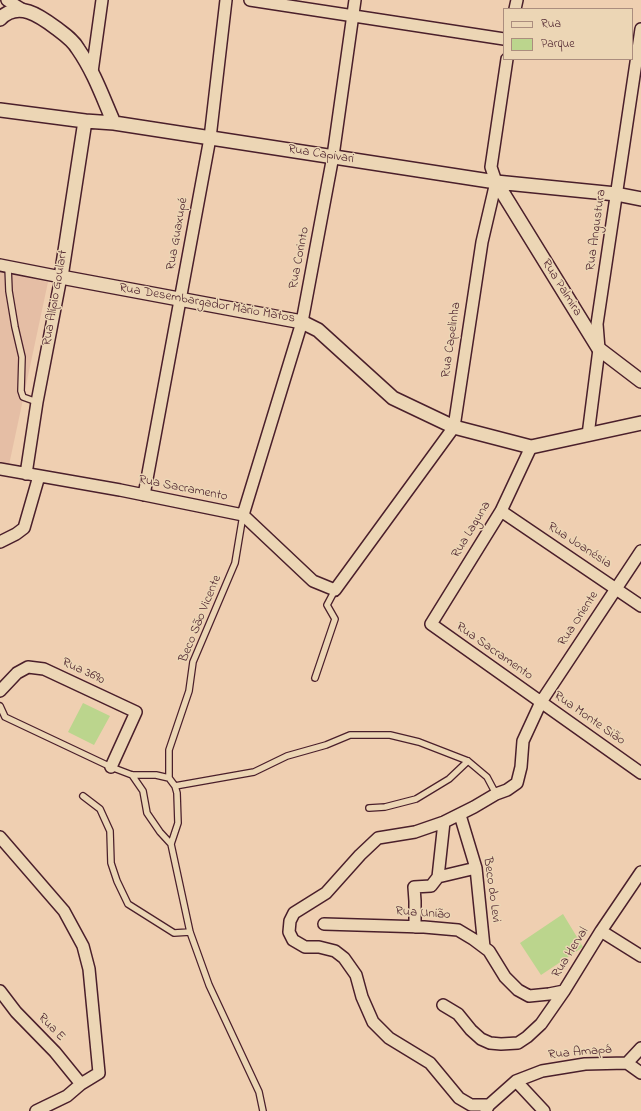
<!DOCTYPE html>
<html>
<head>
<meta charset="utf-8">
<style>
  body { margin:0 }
  #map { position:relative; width:641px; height:1111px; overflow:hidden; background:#efcfb1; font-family:"Indie Flower",sans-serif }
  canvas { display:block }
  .legend { position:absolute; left:503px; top:8px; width:130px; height:52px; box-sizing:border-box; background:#ecd6b5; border:1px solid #ab8d7e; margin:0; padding:5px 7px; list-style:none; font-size:12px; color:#4a1f2b }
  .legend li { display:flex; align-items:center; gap:8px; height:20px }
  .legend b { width:20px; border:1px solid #ab8d7e }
</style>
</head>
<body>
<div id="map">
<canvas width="641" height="1111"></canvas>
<ul class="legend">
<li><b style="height:5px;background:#ecd6b5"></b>Rua</li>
<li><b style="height:11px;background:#bbd58d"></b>Parque</li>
</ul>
</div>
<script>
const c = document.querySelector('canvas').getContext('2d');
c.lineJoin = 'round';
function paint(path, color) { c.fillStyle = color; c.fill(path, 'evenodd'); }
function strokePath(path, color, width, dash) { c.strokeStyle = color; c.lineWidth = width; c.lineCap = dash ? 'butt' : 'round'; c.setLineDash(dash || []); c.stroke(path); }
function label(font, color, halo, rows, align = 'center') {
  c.font = font + ' "Indie Flower",sans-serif'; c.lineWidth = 3; c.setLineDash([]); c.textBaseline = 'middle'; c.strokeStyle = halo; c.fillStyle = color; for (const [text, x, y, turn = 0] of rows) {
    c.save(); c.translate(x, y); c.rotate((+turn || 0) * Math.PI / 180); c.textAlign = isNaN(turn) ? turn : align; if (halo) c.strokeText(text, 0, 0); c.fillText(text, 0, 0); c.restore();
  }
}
const built = new Path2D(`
  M0,272L48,282L9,465L0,464Z`);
const green = new Path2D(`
  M83,703L110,716L94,745L68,732Z
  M563,914L583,947L541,975L520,943Z`);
const service = new Path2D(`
  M8,266L9,291L15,327L22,357L21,391L23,397L37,402
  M315,678L335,619L327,605L335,590
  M0,706L5,717L111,767L132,775H156L169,778L175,786L177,793L178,823L171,844L190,932L209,985L259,1092L263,1111
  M132,775L143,791L147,813L160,832L171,844
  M169,778V750L189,691L193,662L235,563L243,515
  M175,786L254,772L287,756L326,745L350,735H390L419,742L468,761L487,777L496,794
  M83,796L100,809L110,831L111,863L117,881L128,904L174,933L190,932
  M369,808L385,807L416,799L449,779L468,761`);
const minor = new Path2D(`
  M7,0L23,10
  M250,0L504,39
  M515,9L517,0
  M92,72L102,0
  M0,265L61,277L37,402L26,474
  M588,435L599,349L597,324L641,29
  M531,447L501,511L431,624L641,773
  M0,469L120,490L243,515L313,581L335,590L454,427L482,242L496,182L491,167L507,59
  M144,495L210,138L226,0
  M501,511L641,606
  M243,515L302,322L333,156L355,0
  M0,542L16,534L24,528L39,476
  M0,691L17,673L28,667L44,669L136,712L111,767
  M460,815L476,868L484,947
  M0,837L64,911L83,946L89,969L99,1073L81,1084L67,1096L36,1111
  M438,877L444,822
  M324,924L424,927L458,930L473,939L489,951L505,977L518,990L529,996L549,994L564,991
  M415,927V901L414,887L431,886L438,877L476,868
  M601,931L641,956
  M0,991L16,1012L55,1052L81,1084
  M443,1005L458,1014L471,1030L481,1039L490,1043L501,1044L518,1043L527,1037L541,1024L564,991L601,931L641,872
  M627,1063L641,1073
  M516,1081L544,1111
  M489,1105H471L459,1098L430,1063L389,1038L373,1022L362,997L356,975L344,958L335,951L319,947H305L293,940L289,932L290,921L294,913L326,893L360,855L378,838L415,832L444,822L474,807L496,794L507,790L517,783L521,767L523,741L541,702L641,551
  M486,1110L489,1105L516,1081L542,1071L585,1064L627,1063L641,1048`);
const tertiary = new Path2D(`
  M0,19C18,0 40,16 56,28C64,34 73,40 78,49C94,72 103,98 114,123
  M0,110L85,121L114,123L496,182L616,194L641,199
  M85,121L61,277L302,322L318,330L393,398L454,427L531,447L641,423
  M496,182L599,349L641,381`);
const streetNames = [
  ["Rua Capivari",321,155,9],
  ["Rua Angustura",597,230,-82],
  ["Rua Guaxupé",178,234,-80],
  ["Rua Corinto",300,258,-79],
  ["Rua Palmira",561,288,58],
  ["Rua Alípio Goulart",56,298,-80],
  ["Rua Desembargador Mário Matos",207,304,10],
  ["Rua Capelinha",452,340,-82],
  ["Rua Sacramento",183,489,11],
  ["Rua Laguna",472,530,-59],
  ["Rua Joanésia",579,546,33],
  ["Beco São Vicente",201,619,-68],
  ["Rua Oriente",579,619,-57],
  ["Rua Sacramento",494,652,35],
  ["Rua 3690",83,672,25],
  ["Rua Monte Sião",589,719,35],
  ["Beco do Levi",491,890,82],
  ["Rua União",423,914,4],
  ["Rua Herval",571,953,-58],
  ["Rua E",51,1028,46],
  ["Rua Amapá",580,1053,-5]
];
paint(built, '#e5bea5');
paint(green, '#bbd58d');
strokePath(service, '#4a1f2b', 8);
strokePath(minor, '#4a1f2b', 14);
strokePath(tertiary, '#4a1f2b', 16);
strokePath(service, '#ecd6b5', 5.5);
strokePath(minor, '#ecd6b5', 11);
strokePath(tertiary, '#ecd6b5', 13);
label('13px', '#4a1f2b', '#ecd6b5', streetNames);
</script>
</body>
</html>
